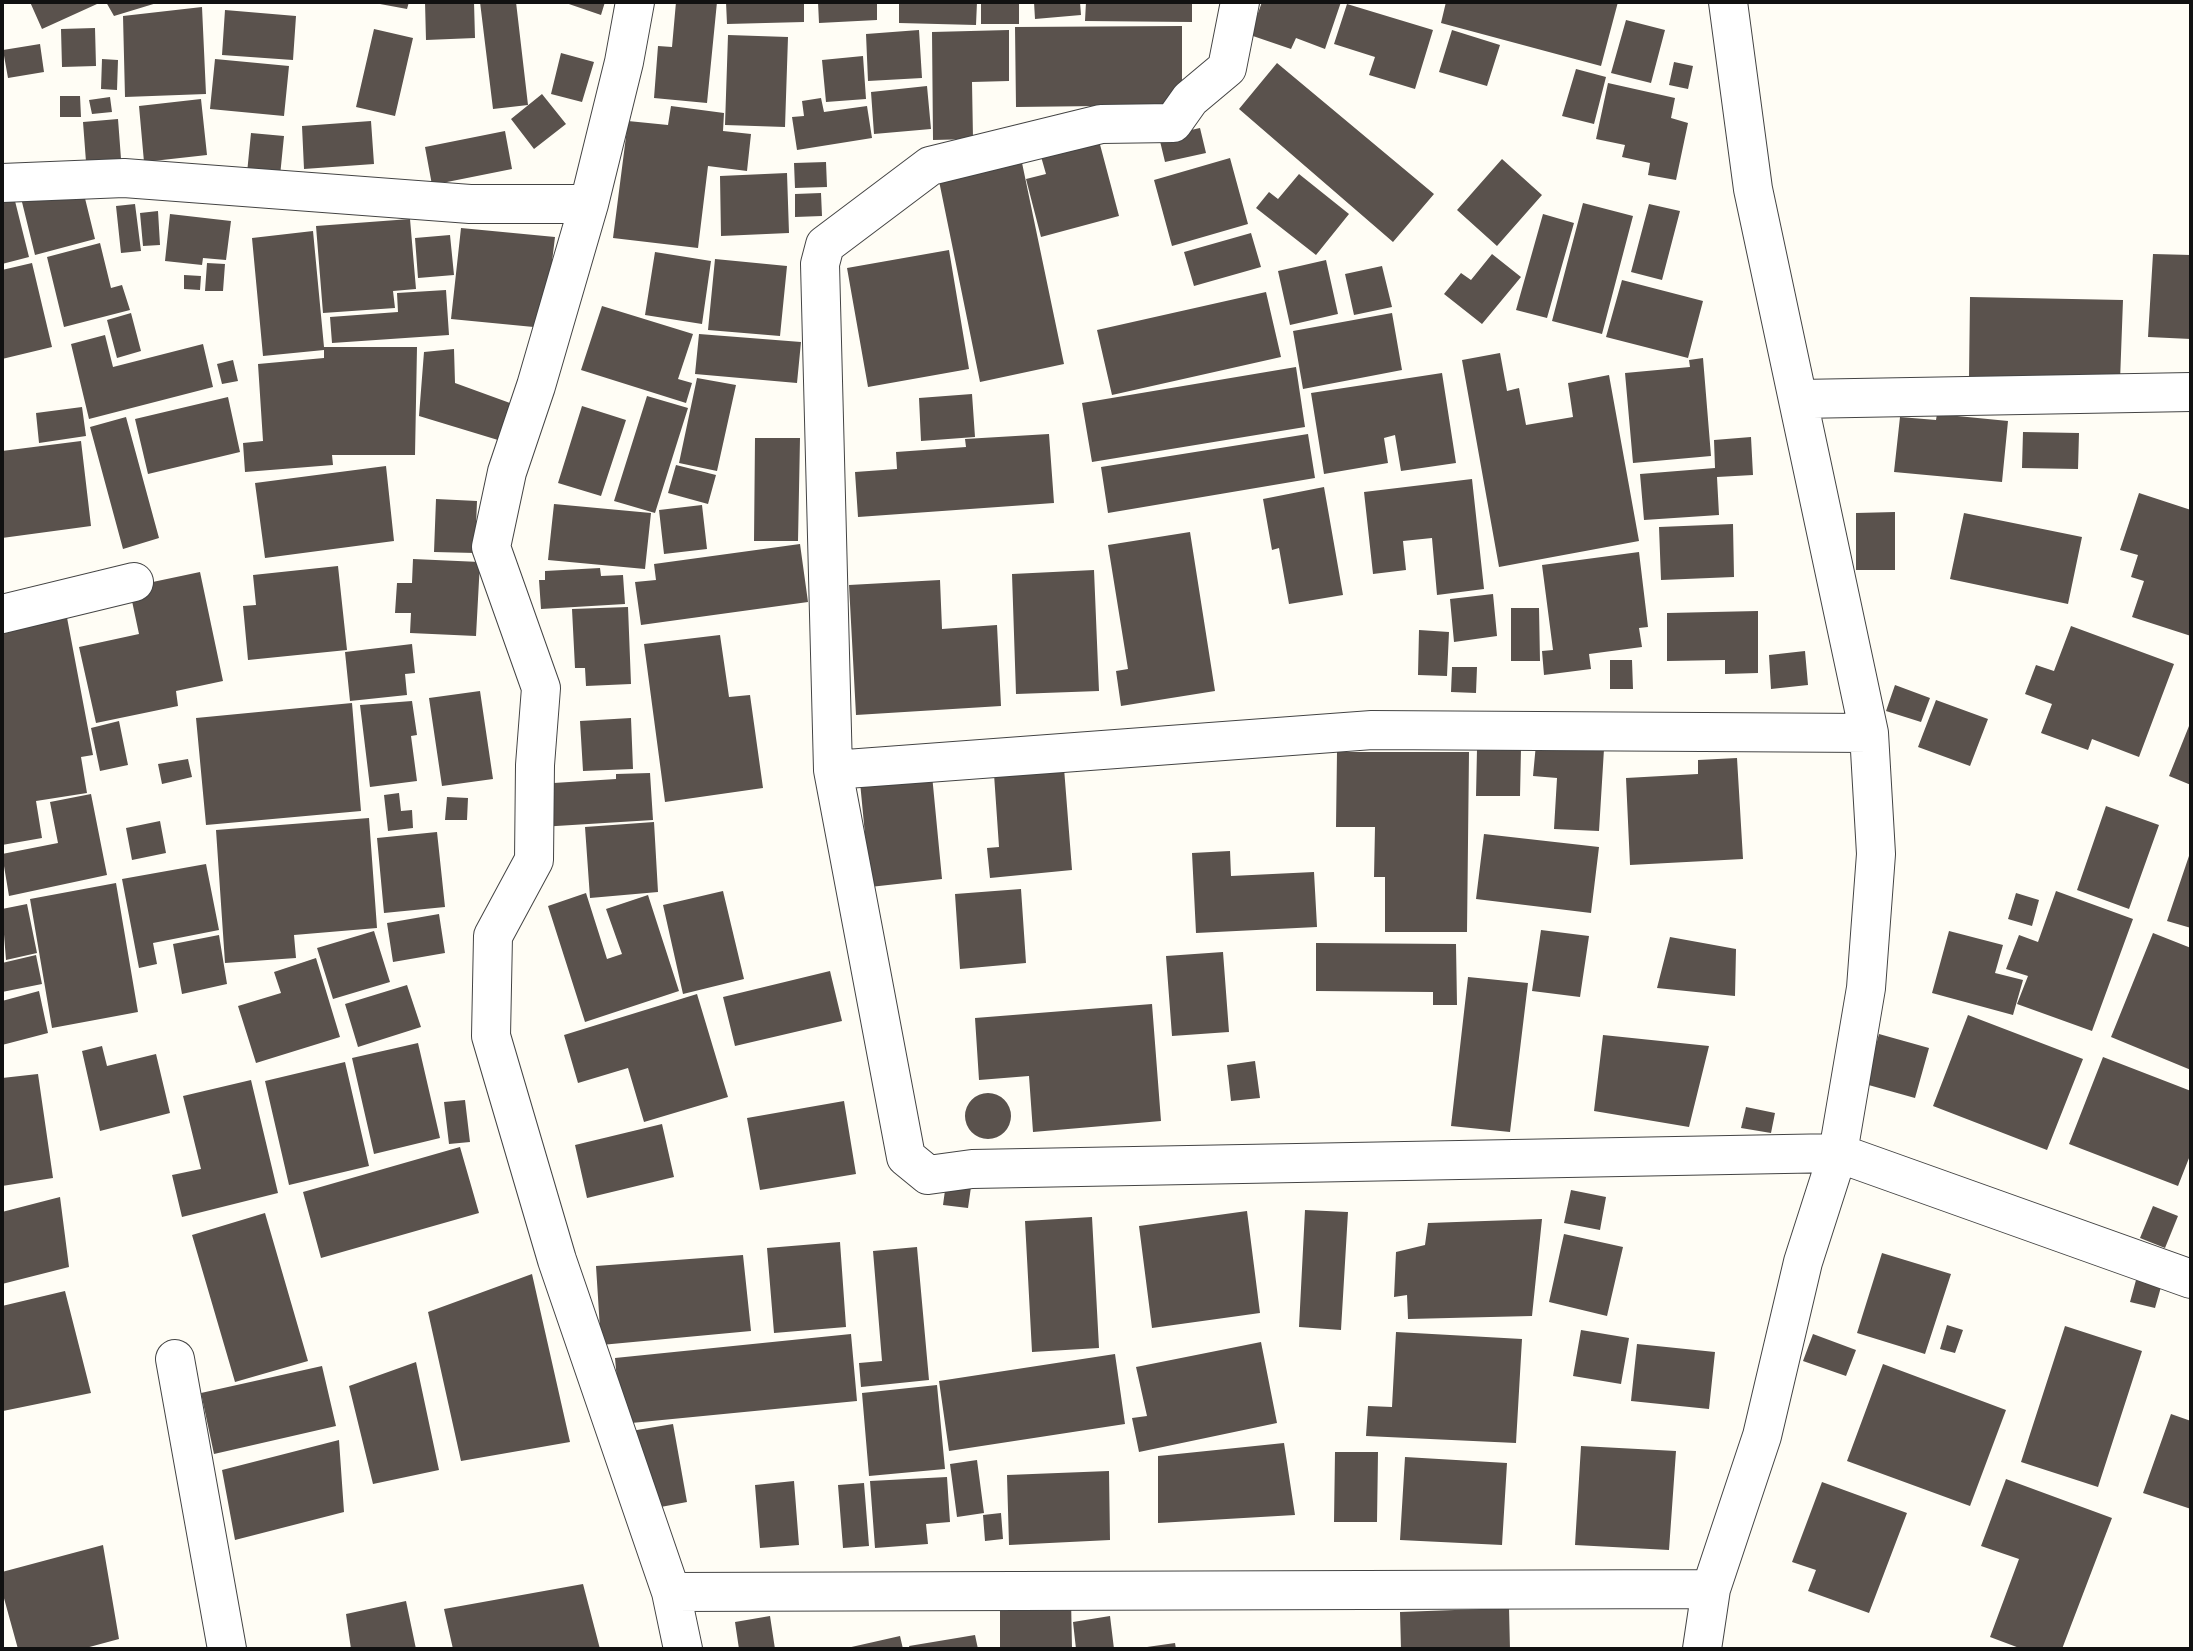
<!DOCTYPE html>
<html>
<head>
<meta charset="utf-8">
<style>
  body { margin:0 }
  #map { position:relative; width:2193px; height:1651px; overflow:hidden; background:#fffdf5; font-family:Bitter,serif }
  canvas { display:block }
  .frame { position:absolute; inset:0; border:4px solid #111; pointer-events:none }
</style>
</head>
<body>
<div id="map">
<canvas width="2193" height="1651"></canvas>
<div class="frame"></div>
</div>
<script>
const c = document.querySelector('canvas').getContext('2d');
c.lineJoin = 'round';
function paint(path, color) { c.fillStyle = color; c.fill(path, 'evenodd'); }
function strokePath(path, color, width, dash) { c.strokeStyle = color; c.lineWidth = width; c.lineCap = dash ? 'butt' : 'round'; c.setLineDash(dash || []); c.stroke(path); }
const building = new Path2D(`
  M30,2H96L97,4L42,29Z
  M106,2H160L114,16Z
  M380,2H409L407,9L380,4Z
  M425,2H474L475,38L426,40Z
  M480,2H516L528,105L493,109Z
  M563,2H605L601,15Z
  M676,2H717L707,103L654,98L658,46L672,47Z
  M726,2H804V22L727,24Z
  M818,2H877V20L819,23Z
  M899,2H977L976,25L899,23Z
  M981,2H1019V24H981Z
  M1034,2H1080L1081,15L1035,19Z
  M1086,2H1192V22L1085,21Z
  M1262,2H1341L1325,49L1296,38L1291,49L1250,35Z
  M1446,2H1618L1601,66L1441,23Z
  M1347,4L1433,30L1415,89L1369,75L1375,57L1334,44Z
  M202,7L206,94L125,97L123,16Z
  M225,10L296,16L293,60L222,55Z
  M1626,20L1665,30L1651,83L1611,73Z
  M1182,26V105L1016,107L1015,27Z
  M95,28L96,66L62,67L61,29Z
  M374,29L413,38L395,116L356,107Z
  M919,30L922,78L868,81L866,34Z
  M1009,30V81L972,82L973,139L933,140L932,32Z
  M1452,30L1500,45L1487,86L1439,72Z
  M728,35L788,37L785,127L725,125Z
  M40,44L44,72L8,78L3,50Z
  M561,53L594,62L582,102L551,94Z
  M863,56L866,99L826,102L822,60Z
  M102,59L118,60L117,90L101,89Z
  M215,59L289,66L284,116L210,109Z
  M1674,62L1693,66L1688,89L1669,85Z
  M1277,63L1434,194L1393,242L1239,109Z
  M1576,69L1606,77L1594,124L1562,116Z
  M1608,83L1675,98L1671,118L1688,123L1676,180L1648,175L1650,163L1622,157L1625,145L1596,139Z
  M927,86L931,129L874,134L871,92Z
  M542,94L566,124L534,149L511,119Z
  M60,96H80L81,117H60Z
  M110,97L112,112L92,114L89,100Z
  M821,98L824,112L867,106L872,138L797,150L792,117L804,116L802,101Z
  M201,99L207,155L144,162L139,106Z
  M671,106L724,113L723,131L751,134L747,171L708,166L698,248L613,238L628,121L668,125Z
  M118,119L122,172L87,175L83,122Z
  M371,121L374,164L304,169L302,126Z
  M1200,128L1206,153L1165,162L1159,137Z
  M505,131L512,169L432,185L425,147Z
  M251,133L284,136L280,176L247,173Z
  M1098,137L1119,216L1041,237L1026,179L1046,174L1040,153Z
  M1021,158L1064,364L980,382L938,176Z
  M1230,158L1248,224L1172,246L1154,180Z
  M1502,159L1542,195L1497,246L1457,210Z
  M826,162L827,187L795,188L794,163Z
  M787,173L789,233L721,236L720,176Z
  M1299,174L1349,214L1316,255L1256,208L1269,192L1278,199Z
  M81,182L95,239L35,255L21,198Z
  M12,189L29,257L2,264V191Z
  M821,193L822,216L795,217V194Z
  M1583,203L1633,216L1602,334L1552,321Z
  M135,204L141,251L121,253L116,206Z
  M1649,204L1680,211L1662,280L1631,272Z
  M158,211L160,245L143,246L140,213Z
  M170,214L231,221L226,260L203,258L202,265L165,261Z
  M1543,214L1574,223L1547,318L1516,310Z
  M410,219L416,289L393,291L395,308L323,313L316,226Z
  M461,228L555,237L544,328L451,319Z
  M313,231L324,347H417L415,455H332L333,465L245,472L243,443L263,441L258,364L324,358V350L263,356L252,238Z
  M1251,233L1261,267L1194,286L1184,252Z
  M450,235L454,275L418,278L415,238Z
  M100,243L111,288L122,285L130,310L64,327L47,257Z
  M949,250L969,369L868,387L847,268Z
  M655,252L711,261L702,324L645,315Z
  M1492,254L1521,277L1482,324L1444,294L1461,273L1471,280Z
  M2153,254L2191,255V339L2148,337Z
  M715,259L787,266L780,336L708,330Z
  M1326,260L1338,314L1290,325L1278,271Z
  M32,263L52,347L2,359V270Z
  M207,263L225,264L223,291H205Z
  M1382,266L1392,307L1354,315L1345,274Z
  M184,275L201,276L200,290L184,289Z
  M1622,280L1703,301L1688,358L1606,337Z
  M446,290L449,335L332,343L330,317L398,312L397,293Z
  M1266,292L1281,357L1112,395L1097,330Z
  M1970,297L2123,300L2120,381L1969,377Z
  M602,306L693,334L678,379L692,383L686,403L581,370Z
  M131,313L141,351L117,358L107,320Z
  M1392,313L1402,370L1303,389L1293,331Z
  M699,334L801,342L797,383L695,374Z
  M105,335L113,367L203,344L213,387L89,419L71,344Z
  M454,349L455,383L510,403L498,440L419,416L424,352Z
  M1500,353L1507,391L1519,388L1526,425L1573,417L1568,383L1609,375L1639,541L1499,567L1462,360Z
  M1703,358L1711,456L1633,463L1625,373L1690,367L1689,360Z
  M233,360L238,381L222,384L217,364Z
  M1296,367L1305,427L1092,462L1082,403Z
  M1442,373L1456,463L1401,471L1395,435L1384,438L1388,463L1324,474L1311,393Z
  M697,378L736,385L717,471L679,463Z
  M972,394L975,437L921,441L919,398Z
  M647,396L688,408L655,513L614,501Z
  M228,397L240,452L148,474L135,419Z
  M582,406L626,420L601,496L558,483Z
  M82,407L86,436L39,443L36,413Z
  M1937,414L2008,421L2002,482L1894,472L1900,417L1936,420Z
  M126,417L159,538L123,549L90,427Z
  M2023,432L2079,433L2078,469L2022,468Z
  M1049,434L1054,503L858,517L855,472L897,469L896,452L966,447L965,439Z
  M1308,434L1315,478L1108,513L1101,467Z
  M1751,437L1753,475L1717,477L1719,515L1644,520L1640,474L1715,468L1714,440Z
  M755,438H800L798,541H754Z
  M81,441L91,526L2,538V451Z
  M676,465L716,475L708,504L668,493Z
  M386,466L394,541L265,558L255,483Z
  M1472,479L1484,589L1437,595L1432,538L1403,541L1406,570L1373,574L1364,492Z
  M1324,487L1343,595L1289,604L1279,548L1272,550L1263,499Z
  M2139,493L2191,510V636L2132,617L2144,581L2131,577L2138,555L2120,550Z
  M436,499L477,501L475,553L434,552Z
  M554,504L651,513L645,569L548,560Z
  M702,505L707,549L664,554L659,510Z
  M1895,512V570H1856V513Z
  M1964,513L2082,537L2068,604L1950,579Z
  M1733,524L1734,577L1661,580L1659,527Z
  M1190,532L1215,691L1121,706L1116,671L1128,669L1108,545Z
  M800,544L808,602L641,625L635,582L656,580L654,564Z
  M1639,552L1648,627L1639,628L1642,647L1589,654L1591,669L1544,675L1542,651L1553,650L1542,565Z
  M413,559L480,562L476,636L410,633L411,613H395L397,583H412Z
  M338,566L347,650L248,660L243,606L256,605L253,575Z
  M600,568L601,576L623,575L625,604L541,609L539,580H545V571Z
  M1094,570L1099,691L1016,694L1012,574Z
  M200,572L223,681L176,691L178,706L96,723L79,647L139,634L129,587Z
  M940,580L942,629L997,625L1001,706L856,715L849,585Z
  M1493,594L1497,636L1454,642L1450,599Z
  M65,607L93,755L81,757L87,793L36,801L42,838L2,845V619Z
  M628,607L631,684L586,686L585,668H575L572,609Z
  M1511,608H1539L1540,661H1511Z
  M1758,611V673L1725,674V660L1667,661V613Z
  M2071,626L2174,664L2139,757L2092,739L2088,750L2041,733L2052,704L2025,694L2036,665L2054,671Z
  M1419,630L1449,632L1447,676L1418,675Z
  M720,635L729,697L750,695L763,788L665,802L644,644Z
  M412,644L415,673L405,674L407,695L350,701L345,652Z
  M1805,651L1808,685L1771,689L1769,655Z
  M1610,660H1632L1633,689H1610Z
  M1452,667H1477L1476,693L1451,692Z
  M1895,685L1930,698L1921,722L1886,711Z
  M480,691L493,779L442,786L429,698Z
  M1936,700L1988,719L1970,766L1918,747Z
  M412,701L417,735L411,736L417,781L370,787L360,705Z
  M352,703L361,811L206,825L196,718Z
  M631,718L633,769L583,771L580,721Z
  M119,721L128,765L100,771L91,728Z
  M2191,721V785L2169,776Z
  M1536,744L1604,749L1599,831L1554,829L1557,778L1533,776Z
  M1477,749H1521L1520,796H1476Z
  M1337,752H1469L1467,932H1385V877H1374L1375,827H1336Z
  M1737,758L1743,859L1630,865L1626,778L1698,774V760Z
  M188,759L192,777L162,784L158,764Z
  M1064,768L1072,870L990,878L987,848L999,847L994,774Z
  M650,773L653,820L540,827L538,784L616,779V774Z
  M932,775L942,879L870,887L860,782Z
  M399,793L401,811L412,810L413,828L388,831L384,795Z
  M91,794L107,875L9,896L2,854L58,843L50,802Z
  M447,797L468,798L467,820H445Z
  M2106,806L2159,825L2129,909L2077,890Z
  M369,818L377,928L294,935L296,958L225,963L216,830Z
  M160,821L166,853L132,860L126,828Z
  M654,822L658,892L590,898L585,827Z
  M437,832L445,907L384,913L377,838Z
  M1484,834L1599,847L1591,913L1476,899Z
  M2191,850V928L2167,921Z
  M1230,851L1231,876L1314,872L1317,927L1196,933L1192,853Z
  M206,864L219,930L153,943L157,964L139,968L122,879Z
  M116,883L138,1012L52,1028L30,899Z
  M1021,889L1026,963L960,969L955,894Z
  M723,891L744,979L683,994L663,905Z
  M2056,891L2133,919L2092,1031L2017,1004L2028,976L2006,969L2019,935L2038,942Z
  M586,893L607,959L622,954L606,909L648,895L679,991L585,1022L548,906Z
  M2016,893L2039,900L2032,926L2008,919Z
  M27,904L37,953L6,960L2,909Z
  M439,914L445,953L393,962L387,923Z
  M1541,930L1589,936L1580,997L1532,991Z
  M374,931L390,982L333,999L317,948Z
  M1949,931L2003,945L1995,973L2023,980L2013,1015L1932,993Z
  M2153,933L2191,948V1070L2111,1037Z
  M219,935L227,984L182,994L173,944Z
  M1670,937L1736,949L1735,996L1657,988Z
  M1316,943L1456,944L1457,1005H1433V992L1316,991Z
  M1223,952L1229,1032L1172,1036L1166,956Z
  M36,955L42,984L2,992V963Z
  M316,958L340,1037L256,1063L238,1006L281,993L274,972Z
  M830,971L842,1021L735,1046L723,997Z
  M1468,977L1528,983L1510,1132L1451,1126Z
  M407,985L421,1027L358,1047L345,1004Z
  M39,991L48,1033L2,1045V1001Z
  M697,994L728,1097L644,1122L628,1068L578,1083L564,1035Z
  M1152,1004L1161,1121L1033,1132L1029,1076L979,1080L975,1018Z
  M1968,1015L2083,1059L2047,1150L1933,1106Z
  M1879,1034L1929,1048L1915,1098L1865,1084Z
  M1603,1035L1709,1046L1689,1127L1594,1111Z
  M418,1043L440,1138L374,1154L352,1058Z
  M102,1046L107,1066L156,1054L170,1113L100,1131L82,1051Z
  M2103,1057L2191,1091V1153L2178,1186L2069,1144Z
  M1255,1061L1260,1098L1231,1101L1227,1065Z
  M345,1062L369,1166L289,1185L265,1081Z
  M38,1074L53,1178L2,1186V1078Z
  M251,1080L278,1193L182,1217L172,1175L201,1169L183,1096Z
  M965 1116a23 23 0 1 1 46 0a23 23 0 1 1-46 0Z
  M465,1100L470,1142L449,1144L444,1102Z
  M844,1101L856,1174L760,1190L747,1118Z
  M1746,1107L1775,1113L1771,1133L1741,1128Z
  M662,1124L674,1177L587,1198L575,1145Z
  M460,1147L479,1213L321,1258L303,1192Z
  M946,1183L971,1187L968,1208L943,1205Z
  M1571,1190L1606,1197L1600,1230L1564,1223Z
  M60,1197L69,1267L2,1284V1212Z
  M2153,1206L2178,1216L2165,1248L2140,1238Z
  M1305,1210L1348,1212L1341,1330L1299,1327Z
  M1247,1211L1260,1313L1152,1328L1139,1226Z
  M265,1213L308,1361L235,1382L192,1235Z
  M1092,1217L1099,1348L1032,1352L1025,1221Z
  M1542,1219L1532,1316L1408,1319L1407,1295L1394,1297L1396,1252L1425,1245L1428,1223Z
  M1564,1234L1623,1247L1607,1316L1549,1302Z
  M840,1242L846,1327L774,1333L767,1248Z
  M917,1247L929,1380L861,1387L859,1363L882,1361L873,1251Z
  M1882,1253L1951,1274L1925,1354L1857,1333Z
  M743,1255L751,1331L601,1345L596,1266Z
  M532,1274L570,1442L461,1461L428,1312Z
  M2136,1280L2161,1287L2155,1308L2130,1302Z
  M65,1291L91,1393L3,1411L2,1306Z
  M1947,1325L1963,1330L1955,1353L1940,1349Z
  M2065,1326L2142,1351L2098,1487L2021,1462Z
  M1581,1330L1629,1338L1621,1384L1573,1376Z
  M1396,1332L1522,1339L1516,1443L1366,1436L1368,1406L1392,1407Z
  M851,1334L857,1401L621,1424L615,1358Z
  M1813,1334L1856,1350L1846,1376L1803,1361Z
  M1261,1342L1277,1423L1139,1452L1132,1418L1147,1416L1136,1367Z
  M1637,1344L1715,1352L1709,1409L1631,1401Z
  M1115,1354L1125,1424L949,1451L939,1381Z
  M416,1362L439,1470L373,1484L349,1386Z
  M1883,1364L2006,1410L1970,1506L1847,1461Z
  M322,1366L336,1426L214,1454L201,1393Z
  M937,1385L945,1469L869,1476L862,1393Z
  M2171,1414L2191,1421V1509L2143,1493Z
  M673,1424L687,1502L645,1510L631,1431Z
  M339,1440L344,1512L235,1540L222,1470Z
  M1284,1443L1295,1515L1158,1523V1456Z
  M1581,1446L1676,1451L1669,1550L1575,1545Z
  M1335,1452H1378L1377,1522H1334Z
  M1405,1457L1507,1463L1502,1545L1400,1540Z
  M977,1460L984,1513L957,1517L950,1464Z
  M1109,1471L1110,1540L1009,1545L1007,1475Z
  M947,1477L950,1522L926,1524L928,1544L875,1548L870,1481Z
  M2006,1479L2112,1518L2062,1649H2022L1990,1637L2019,1559L1981,1546Z
  M794,1481L799,1545L760,1548L755,1485Z
  M1822,1482L1907,1513L1869,1613L1808,1591L1816,1570L1792,1562Z
  M864,1483L869,1546L843,1548L838,1485Z
  M1001,1513L1003,1539L985,1541L983,1515Z
  M103,1545L119,1639L82,1649H18L2,1591V1572Z
  M583,1584L600,1649H453L444,1609Z
  M1071,1598L1072,1649H1000V1600Z
  M406,1601L416,1649H351L346,1614Z
  M1509,1608L1510,1649H1401L1400,1612Z
  M770,1616L775,1649H739L735,1622Z
  M1110,1616L1114,1649H1076L1073,1622Z
  M975,1635L978,1649H910L909,1646Z
  M900,1636L903,1649H847V1648Z
  M1175,1643L1176,1649H1140V1648Z`);
const minor = new Path2D(`
  M635,2L624,62L589,204L536,386L507,472L491,547L541,688L535,765L534,860L493,936L491,1036L557,1260L671,1592L683,1649
  M1240,2L1227,68L1190,99L1173,123L1101,124L930,166L825,245L820,264L833,770L906,1157L928,1175L972,1169L1838,1153L2191,1279
  M2,183L124,178L470,204H589
  M1799,399L2191,392
  M2,614L134,582
  M833,770L1372,730L1869,733
  M175,1359L227,1649
  M671,1592L1711,1589
  M1702,1649L1711,1589L1762,1436L1803,1262L1838,1153L1866,988L1876,854L1869,733L1753,189L1728,2`);
paint(building, '#5a524d');
strokePath(minor, '#444', 40);
strokePath(minor, '#fff', 38);
</script>
</body>
</html>
